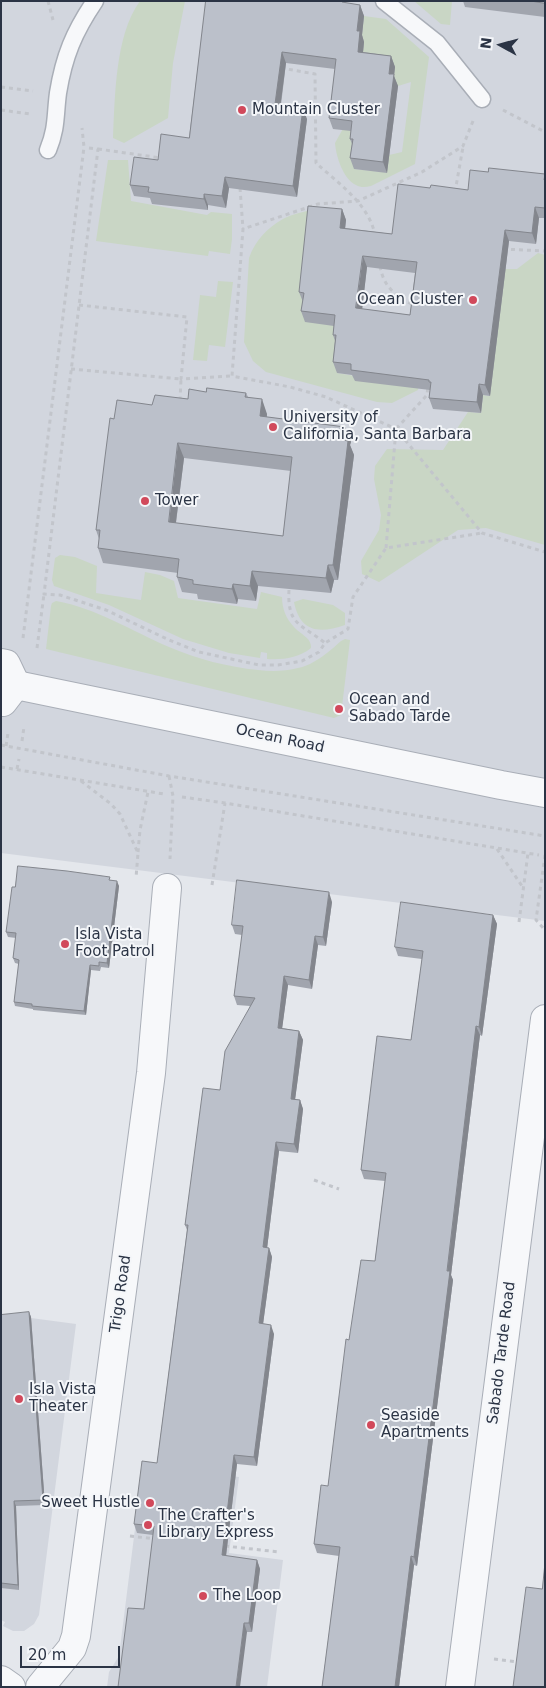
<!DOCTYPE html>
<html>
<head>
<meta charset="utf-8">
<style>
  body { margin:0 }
  #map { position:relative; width:546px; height:1688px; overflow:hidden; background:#e4e7ec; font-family:"DejaVu Sans",sans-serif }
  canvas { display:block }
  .frame { position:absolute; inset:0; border:2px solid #2b3445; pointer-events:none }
  .north { position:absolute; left:476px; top:20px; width:50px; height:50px; -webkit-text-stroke:4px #f4f6f9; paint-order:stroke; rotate:277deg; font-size:14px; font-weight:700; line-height:20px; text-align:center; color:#2b3445 }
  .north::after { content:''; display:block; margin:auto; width:18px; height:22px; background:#2b3445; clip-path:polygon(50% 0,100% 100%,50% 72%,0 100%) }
  .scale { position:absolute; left:20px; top:1646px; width:100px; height:22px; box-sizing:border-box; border:2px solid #2b3445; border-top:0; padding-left:6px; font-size:15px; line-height:18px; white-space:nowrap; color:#2b3445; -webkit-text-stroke:4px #f4f6f9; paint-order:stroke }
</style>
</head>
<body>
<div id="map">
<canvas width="546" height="1688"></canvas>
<div class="frame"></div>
<div class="north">N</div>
<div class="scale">20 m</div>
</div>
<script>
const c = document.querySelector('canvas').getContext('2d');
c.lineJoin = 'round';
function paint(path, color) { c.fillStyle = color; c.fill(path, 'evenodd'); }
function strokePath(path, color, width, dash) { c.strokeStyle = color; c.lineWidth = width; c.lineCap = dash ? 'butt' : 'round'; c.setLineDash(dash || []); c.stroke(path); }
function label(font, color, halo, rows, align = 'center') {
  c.font = font + ' "DejaVu Sans",sans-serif'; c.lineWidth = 4; c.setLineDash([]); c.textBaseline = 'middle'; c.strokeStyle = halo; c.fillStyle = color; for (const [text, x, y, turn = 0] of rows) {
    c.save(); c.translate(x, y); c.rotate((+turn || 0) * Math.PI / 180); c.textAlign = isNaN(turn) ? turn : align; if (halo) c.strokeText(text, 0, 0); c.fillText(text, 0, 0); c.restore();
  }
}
const built = new Path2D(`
  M1,1H545V921L1,853Z
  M1,1314L76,1324L39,1615L34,1624L24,1631H13L3,1626L5,1622L1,1620Z
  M143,1465L239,1477L229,1553L283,1560L267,1687H107L109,1672L119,1656Z`);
const green = new Path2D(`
  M140,1H185L173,63L168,118L124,143L113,138C115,97 115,35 140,1Z
  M414,1H452L450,25L441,24Z
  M364,16L386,19L429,57L415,164L371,186C366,187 361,188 356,185C343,179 336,156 335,143L345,125L356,132L354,169L382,172L384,155H389L402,152L411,82L398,86L362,65L361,42Z
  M108,160H128L131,201L207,215L211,212L232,214V239L230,254L209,251L208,256L96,241Z
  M313,209L318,217L342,319L337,373L355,376L424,349L418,390L392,403L377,402L266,372L253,361L244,342L249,258C255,241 267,228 283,219C292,214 304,212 313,209Z
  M538,253L545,255V545L486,528L458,530L379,582L362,574L361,561L379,530L381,515L374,479L375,466L387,449L443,450L468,412L481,413L483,395L489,396L497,269H517Z
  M218,281L233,282L225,347L209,345L207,361L193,360L200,295L216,297Z
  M60,555L75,557L97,566L96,593L141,600L145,572L160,575L174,581L178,598L257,609L261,592L282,597C282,608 286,619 294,627C300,634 312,638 311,648C299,658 282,660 267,659V653L261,652L260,658L229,653L183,639L109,605L54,586L52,580L55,558Z
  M303,599L333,605L345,613V625C319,634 300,632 294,602Z
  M56,601C96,608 132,631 169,647C197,659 228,667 258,670C276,672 294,671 310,664C322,658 332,649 341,641L345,639L350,640L341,715L334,718L46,649L51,606L52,603Z`);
const path = new Path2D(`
  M48,1L53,20
  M281,68L315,74L316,163C338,183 369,204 375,235
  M1,87L33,91
  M1,110L30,114
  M503,110L545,132
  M473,121L463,146L422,172L358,201L318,204L243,229L232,376L290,387L326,397L396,429L482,533L545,552
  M89,148L98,149L44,594L60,595L106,610L167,639L199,652L259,665H278L302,661L319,652L325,643L348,629L353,597L386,548L482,533
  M98,149L161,158
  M240,188L243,229
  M455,192L463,147
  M503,249L545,251
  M380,266C384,289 397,296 415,306
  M79,305L187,317L181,379L232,376
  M71,369L181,379L180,401
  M386,548L396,429L427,395L428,386
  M289,590C287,626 302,624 325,643
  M23,638L84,147L82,128
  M37,648L44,594
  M22,741L24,727
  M1,745L169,776L545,836
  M6,746L8,733
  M1,767L164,794
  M17,769L19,759
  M169,776L173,796L170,859
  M81,781L111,804L120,814L138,853L136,878
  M182,797L225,803L539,855
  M497,849L524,889
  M138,852L140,830L148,792
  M545,855L536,920L545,930
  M212,885L225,803
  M519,922L528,853
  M314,1180L339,1189
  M130,1536L156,1539
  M225,1546L279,1552
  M494,1659L518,1662`);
const service = new Path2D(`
  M384,1L437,43L482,99
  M48,150C57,128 55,116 58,93C64,56 74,32 95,1`);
const minor = new Path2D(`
  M16,685L501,785L545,793
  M1,1680L11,1687
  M40,1687L72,1648L76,1636L151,1073L167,888
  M460,1687L545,1019`);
const tertiary = new Path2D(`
  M1,663L6,664L16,685L3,702L1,701`);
const wall = new Path2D(`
  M206,1H344L345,3L360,5L364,16L362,35L364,42L363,52L391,56L395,67L394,76L398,86L387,173L354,169L350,158L352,144L350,139L351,131L333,129L329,118L335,69L286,63L281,105L307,119L297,197L229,188L226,208L208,205V210L152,204L150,198L134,196L130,185L158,160L189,138Z
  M463,1H545V17L465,7Z
  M488,172L545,174V218H539L536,244L509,241L490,396L483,395L481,413L433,409L429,398L430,390L355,381L352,375L337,373L333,362L335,341L333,335L334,326L305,322L301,311L303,302L299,292L342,209L346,220L345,228L392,234L430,188L468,190ZM367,267L415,273L410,315L362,309Z
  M206,392L246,393L248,397L267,414V417L345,427L351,442L350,445L354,455L338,580H334L331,593L258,586L256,601L238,599L237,604L198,599L197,594L182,592L177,577L178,573L103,563L98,548L99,539L96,530L114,419L152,405L188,399ZM184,458L291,471L283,536L176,523Z
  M111,880L119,886L109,968L101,967L100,971L91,970L86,1015L33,1010V1009L15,1006L14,1002L19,964L15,963L13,958L16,938L8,937L6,932L15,887Z
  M332,902L326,946L318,945L312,989L288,985L282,1028L299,1031L303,1040L295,1099L300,1100L303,1109L298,1153L279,1151L267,1248H269L272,1257L263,1324L274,1334L257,1466L237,1464L226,1556L257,1560L260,1569L252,1632H247L144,1609L153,1535L137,1533L134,1524L157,1463L187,1230L185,1225L220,1090L250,1006L237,1005L234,996L242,935L235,934L232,925Z
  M493,915L497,924L482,1036L480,1035L451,1275L453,1280L417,1566L414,1565L399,1687H322L339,1556L317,1553L314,1544L328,1486L349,1340L375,1261L385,1181L364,1179L361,1170L411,1040L422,959L398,956L395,947Z
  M29,1312L31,1317L45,1505L16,1506L19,1590L1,1588V1315Z`);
const shadedWall = new Path2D(`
  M360,5L364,16L362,35L364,42L362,63L358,52L357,31Z
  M282,52L286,63L279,116L275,104Z
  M391,56L395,67L394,76L398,86L387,173L383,162L389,74Z
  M303,108L307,119L297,197L293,186Z
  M225,177L229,188L226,208L222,196Z
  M204,194L208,205V210L204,199Z
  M535,207L539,218L536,244L532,233Z
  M342,209L346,220L344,239L340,228Z
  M505,230L509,241L490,396L485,385Z
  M363,256L367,267L361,319L356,308Z
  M479,384L483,395L481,413L477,402Z
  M262,399L267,414L265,431L260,416Z
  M345,427L351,442L350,445L354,455L338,580L333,565Z
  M178,443L184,458L174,537L169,522Z
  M328,565L334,580L331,593L326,578Z
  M252,571L258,586L256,601L250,586Z
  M233,584L238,599L237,604L232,589Z
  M117,881L119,886L109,968L107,963Z
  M329,892L332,902L326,946L323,937Z
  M493,915L497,924L482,1036L479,1027Z
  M315,936L318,945L312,989L309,980Z
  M90,965L91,970L86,1015L84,1011Z
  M284,976L288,985L281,1037L278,1028Z
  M476,1026L480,1035L451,1275L453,1280L417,1566L414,1557Z
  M299,1031L303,1040L294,1108L291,1099Z
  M300,1100L303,1109L298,1153L294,1144Z
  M276,1142L279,1151L266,1257L263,1247Z
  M269,1248L272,1257L262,1332L259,1323Z
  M29,1312L31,1317L45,1505L43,1500Z
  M271,1325L274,1334L257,1466L254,1457Z
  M234,1455L237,1464L225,1564L222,1555Z
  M14,1501L16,1506L19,1590L18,1585Z
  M411,1556L414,1565L399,1687H395Z
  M257,1560L260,1569L252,1632L249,1623Z
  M244,1623L247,1632L240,1687H236Z`);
const building = new Path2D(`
  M206,1H342V2L360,5L357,31H360L358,52L391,56L389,74H394L383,162L350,158L353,139H350L352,121L329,118L336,59L282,52L275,104L303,108L293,186L225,177L222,196L204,194V199L148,192L149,187L130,185L134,157L158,160L161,134L189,138Z
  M531,1H545V3Z
  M489,168L545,174L544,180H545V208L535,207L532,233L505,230L485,385L479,384L477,402L429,398L431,382H429V380L351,370V364L333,362L336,335H333L335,315L301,311L304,293L299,292L308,206L342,209L340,228L392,234L398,184L430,188L431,185L468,190L470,170L488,172ZM363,256L417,262L410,315L356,308Z
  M207,388L246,393L245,397L262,399L260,416L345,427L343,440L348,441L340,509L333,565H328L326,578L252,571L250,586L233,584L232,589L193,584V580L177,577L179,559L98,548L100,530H96L105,457L110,418L114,419L117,400L152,405L155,395L188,399L189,389L206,392ZM178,443L292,457L283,536L169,522Z
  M18,866L67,871L110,877L109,880L117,881L107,963L99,962V966L90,965L84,1011L32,1006V1004L14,1002L19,960L13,958L16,933L6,932L12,887H15Z
  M237,880L329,892L323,937L315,936L309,980L284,976L278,1028L299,1031L291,1099L300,1100L294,1144L276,1142L263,1247L269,1248L259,1323L271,1325L254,1457L234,1455L222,1555L257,1560L249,1623H244L236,1687H118L128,1608L144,1609L154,1526L134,1524L142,1461L157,1463L188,1225H185L203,1088L220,1090L225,1051L255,998L234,996L243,926L232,925Z
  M401,902L493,915L479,1027L476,1026L447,1271H450L414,1557L411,1556L395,1687H322L340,1547L314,1544L321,1485L328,1486L346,1339L349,1340L361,1260L375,1261L386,1173L361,1170L377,1036L411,1040L423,951L395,947Z
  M29,1312L43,1500L14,1501L18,1585L1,1583V1315Z
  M545,1563V1687H513L526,1587L542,1589Z`);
const markers = [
  [242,110,5,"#d1495b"],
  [473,300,5,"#d1495b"],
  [273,427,5,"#d1495b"],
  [145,501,5,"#d1495b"],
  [339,709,5,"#d1495b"],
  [65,944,5,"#d1495b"],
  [19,1399,5,"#d1495b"],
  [371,1425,5,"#d1495b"],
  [150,1503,5,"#d1495b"],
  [148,1525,5,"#d1495b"],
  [203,1596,5,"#d1495b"]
];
const poiNames = [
  ["Mountain Cluster",252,110],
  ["Ocean Cluster",463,300,"right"],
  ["University of",283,418],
  ["California, Santa Barbara",283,435],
  ["Tower",155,501],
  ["Ocean and",349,700],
  ["Sabado Tarde",349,717],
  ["Isla Vista",75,935],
  ["Foot Patrol",75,952],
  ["Isla Vista",29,1390],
  ["Theater",29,1407],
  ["Seaside",381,1416],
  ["Apartments",381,1433],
  ["Sweet Hustle",140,1503,"right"],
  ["The Crafter's",158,1516],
  ["Library Express",158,1533],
  ["The Loop",213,1596]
];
const streetNames = [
  ["Ocean Road",280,739,12],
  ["Trigo Road",121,1294,-82],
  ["Sabado Tarde Road",502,1353,-83]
];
paint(built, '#d2d6de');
paint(green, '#c9d6c5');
strokePath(service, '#a9aeb7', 19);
strokePath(minor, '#a9aeb7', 30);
strokePath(tertiary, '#a9aeb7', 30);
strokePath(path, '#c2c5cb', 3, [4, 4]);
strokePath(service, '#f7f8fa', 16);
strokePath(minor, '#f7f8fa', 28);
strokePath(tertiary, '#f7f8fa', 28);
paint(wall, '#a1a5ae');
paint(shadedWall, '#83868d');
paint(building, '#bbc0ca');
strokePath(building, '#83868d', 1);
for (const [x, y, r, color] of markers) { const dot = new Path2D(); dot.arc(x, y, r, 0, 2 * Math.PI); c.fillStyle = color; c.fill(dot); strokePath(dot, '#f4f6f9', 2); }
label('15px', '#2b3445', '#f4f6f9', poiNames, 'left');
label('15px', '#2b3445', '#f4f6f9', streetNames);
</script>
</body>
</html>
